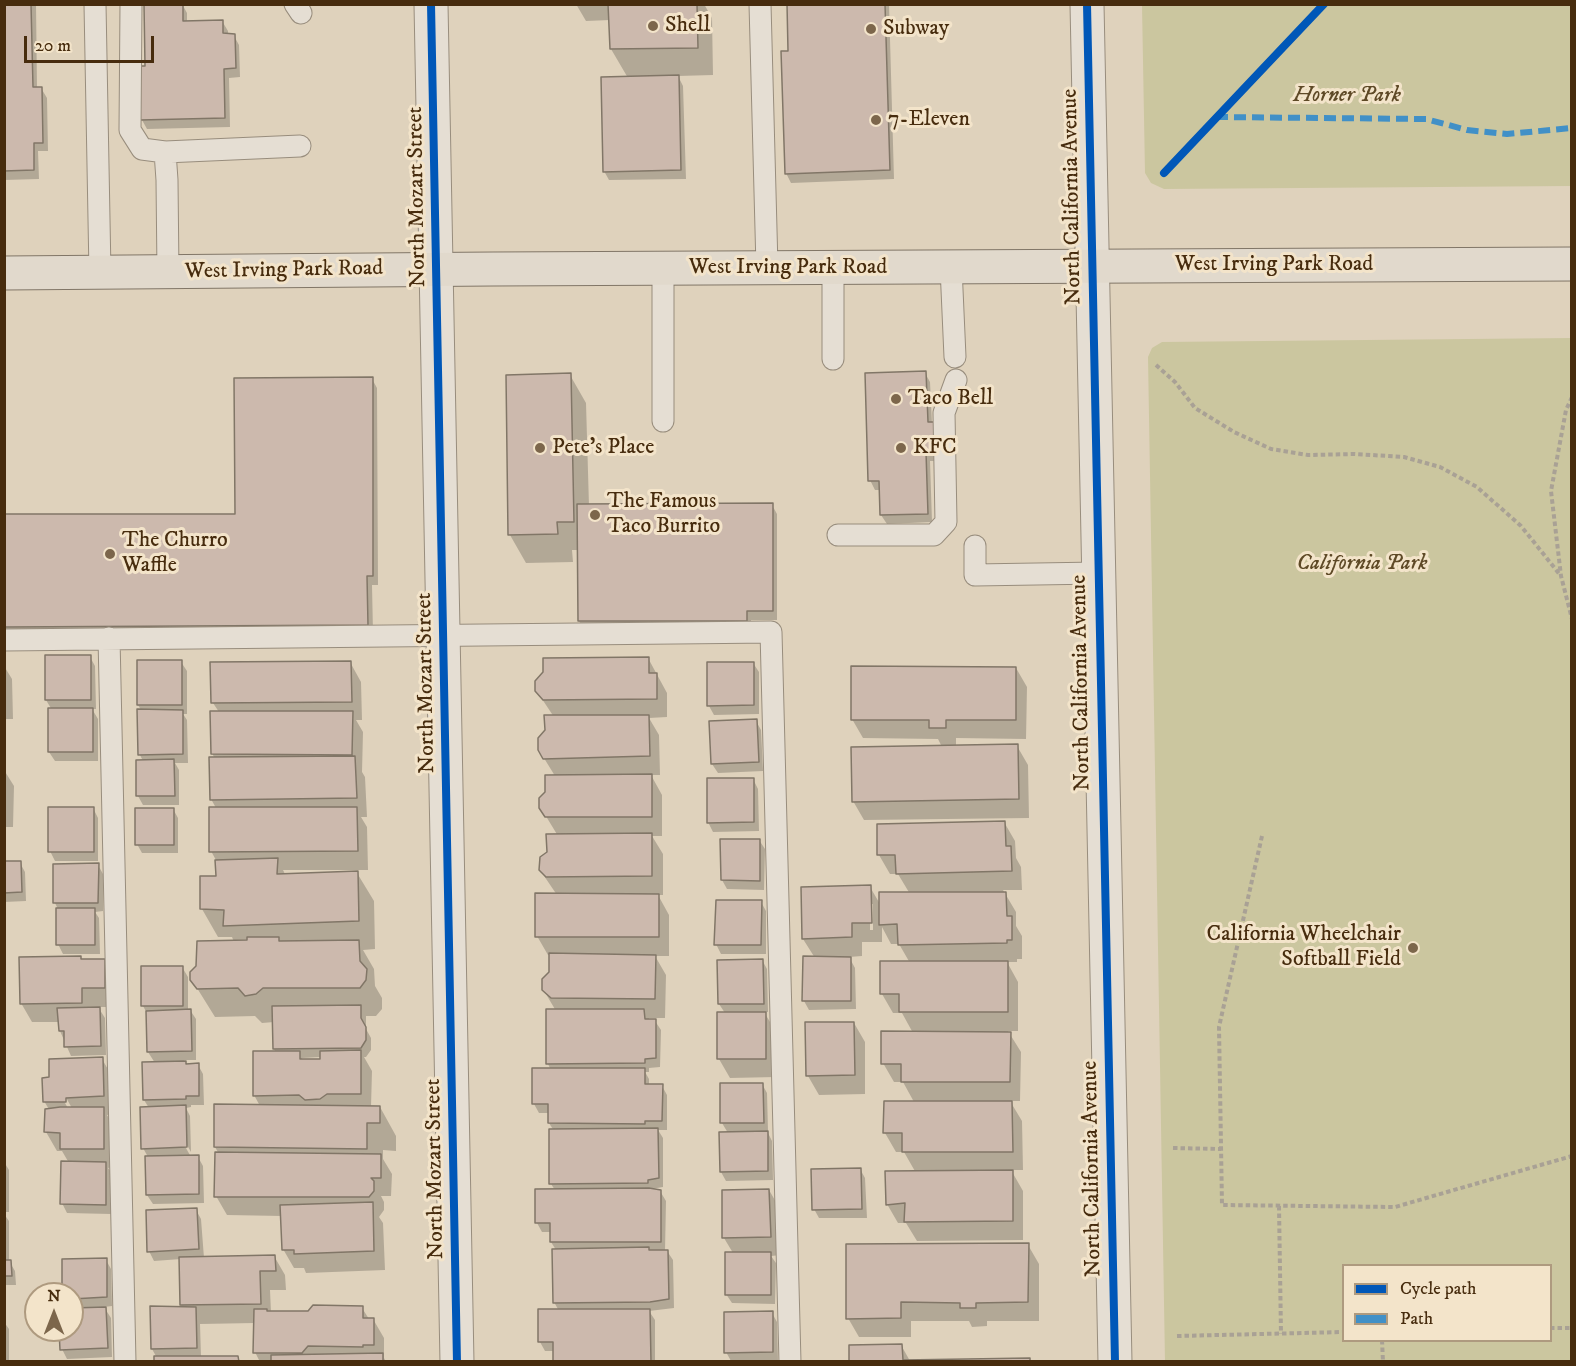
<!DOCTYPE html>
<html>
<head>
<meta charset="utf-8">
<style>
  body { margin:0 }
  #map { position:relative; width:1576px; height:1366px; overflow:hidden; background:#dfd2bc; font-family:"IM FELL DW Pica",serif }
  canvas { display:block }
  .frame { position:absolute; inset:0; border:6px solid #472c0e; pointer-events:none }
  .legend { position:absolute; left:1342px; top:1264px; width:210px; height:78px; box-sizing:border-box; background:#f3e4ca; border:2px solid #ae9a7f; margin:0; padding:8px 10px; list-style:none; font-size:18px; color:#472c0e }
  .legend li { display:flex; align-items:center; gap:12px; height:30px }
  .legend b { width:30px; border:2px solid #ae9a7f }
  .north { position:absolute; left:24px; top:1282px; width:60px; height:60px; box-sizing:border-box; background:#f3e4ca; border:2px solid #ae9a7f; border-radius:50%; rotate:0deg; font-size:16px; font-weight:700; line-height:24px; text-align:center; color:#472c0e }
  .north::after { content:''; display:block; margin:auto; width:21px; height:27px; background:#7c664b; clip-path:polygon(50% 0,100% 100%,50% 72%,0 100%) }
  .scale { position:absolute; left:24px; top:36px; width:130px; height:27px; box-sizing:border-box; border:3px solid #472c0e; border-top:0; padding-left:8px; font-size:18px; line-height:21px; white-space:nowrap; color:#472c0e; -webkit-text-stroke:4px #f3e4ca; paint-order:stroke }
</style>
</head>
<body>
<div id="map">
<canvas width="1576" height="1366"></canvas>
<div class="frame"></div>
<ul class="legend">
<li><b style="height:8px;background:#0057b8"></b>Cycle path</li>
<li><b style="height:8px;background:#4190c7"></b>Path</li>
</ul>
<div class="north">N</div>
<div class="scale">20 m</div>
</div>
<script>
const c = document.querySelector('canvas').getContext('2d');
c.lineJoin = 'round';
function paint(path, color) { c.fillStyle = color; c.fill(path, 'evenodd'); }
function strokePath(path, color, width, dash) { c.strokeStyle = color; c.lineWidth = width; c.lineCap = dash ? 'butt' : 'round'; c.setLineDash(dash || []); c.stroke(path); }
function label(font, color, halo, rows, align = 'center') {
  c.font = font + ' "IM FELL DW Pica",serif'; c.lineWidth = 6; c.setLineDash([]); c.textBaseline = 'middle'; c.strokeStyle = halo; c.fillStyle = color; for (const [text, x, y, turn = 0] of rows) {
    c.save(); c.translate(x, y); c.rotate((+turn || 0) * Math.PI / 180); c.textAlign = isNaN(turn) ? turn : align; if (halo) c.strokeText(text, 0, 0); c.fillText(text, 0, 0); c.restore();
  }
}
const green = new Path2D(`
  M1142,5H1571V186L1164,189L1151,183L1145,173Z
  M1571,338V1361H1165L1148,357L1152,348L1162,342ZM1344,1266H1550V1340H1344Z`);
const shadow = new Path2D(`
  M4,4H36L37,88H41L47,98L48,151H38L39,179L4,180Z
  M182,4L187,13V22L222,21L228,31V35L234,36L239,45L240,77L229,78L230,127L147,129L142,120L147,67Z
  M576,4H704L712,18L713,75L678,76L683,86L686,179L609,180L604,171L628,78L611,49L610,20L586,21Z
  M788,4H889L894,179L791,183L786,173L789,53Z
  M925,373L930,382L932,424L939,461H930L932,522L887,524L881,515V490H875L870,480Z
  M570,375L586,403L589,506L772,505L777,514V620H751V630H584L579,621L578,550H572L573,562L526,563L510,535Z
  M372,379L377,388L378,585H372L373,633L4,636V516L236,515Z
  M90,657L95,666L96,709H92L98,719V761H55L49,752L52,710L46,700Z
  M648,658L667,693V717L649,718L659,735L660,775H651L662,795V836H652L663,854V895H658L669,915V956H655L666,975L665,1018H649V1021H655L661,1030L660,1067L649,1068V1072H645L649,1079V1086H662L667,1095V1130H658L663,1138V1187L651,1189L660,1191L666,1201L665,1251H667L673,1260L674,1308L649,1311L655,1320V1362H554V1351H545L540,1342L539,1311H559L554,1302L556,1250L551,1242V1232H542L537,1223V1190H555L551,1184L554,1131L549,1123V1113H539L534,1104V1070H551L548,1064L547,1011H556L543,989L550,972V955H548L537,936L557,895L540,870L558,836L541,808L555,776L539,750L554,717L536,690Z
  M181,662L187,671V714H183L187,720L188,763H175L179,770V805H143L138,796L143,761L140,755L141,710L138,705Z
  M350,662L361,682L362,720H356L363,732L362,772L365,777L367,817H361L367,827L368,870H283L286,876L357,873L374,901L375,949L363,950L374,969L375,986L382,998V1009L376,1016H366V1029L371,1038V1050L366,1057H364L372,1071L371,1107H380L396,1136V1151L383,1150V1159L392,1174L391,1196H381L384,1202V1210L379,1217L383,1223L385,1270L306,1273L304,1268H294L283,1249L282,1216L227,1215L216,1196L219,1154L215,1147L260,1106L254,1095L276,1053L274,1049V1022L262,1023L255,1016L215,1017L192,980L234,942L232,937H218L202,909L217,877V862L211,851L216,808L211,799L215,759L212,753L219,712L213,703ZM321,1057V1061H303L302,1058Z
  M753,663L759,672V714L714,715L709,706Z
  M4,666L12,679L13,719H4Z
  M1016,668L1027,687L1026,739L956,738V747L1017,746L1028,765L1029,818L864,820L853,801L942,747L938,739L863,738L852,719Z
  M756,721L761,730L763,771L718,773L712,764Z
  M4,770L14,786L13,827H4Z
  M753,779L758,789L759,831L713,832L708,822Z
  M93,808L98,818V861H55L50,851Z
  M173,809L178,818V853H142L137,844Z
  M1004,822L1015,841L1016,858L1021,867L1022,890H1003L1016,912V926L1022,936V959H1017V962H1007L1018,982V1031H1008L1021,1052L1020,1101H1010L1022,1121L1023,1170H1011L1023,1191V1240L917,1241L906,1223H898L887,1204L916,1173L904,1152H896L885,1133V1102H914L903,1082H894L883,1063L913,1033L902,1013H893L882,994L910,963L899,944H891L882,927V942H862V956L849,957L855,968L856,1009L809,1010L804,1001L815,958L803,939L870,887L880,904L910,894L898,874H890L879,855L878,825ZM870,904H873V930H870Z
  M759,840L765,849L764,890L727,889L722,880Z
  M4,863H20L25,872L26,901L4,902Z
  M98,865L103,874V911L95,912L99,918L100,954H63L58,944V909L55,903Z
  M761,902L766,911V954H721L716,944Z
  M104,960L115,979V1007H98L105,1018L106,1055L71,1056L60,1031V1022H32L21,1003Z
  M762,960L767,969L768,1012H764L776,1032V1077L730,1078L719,1059L718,1013H725L719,1004Z
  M143,967H182L188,977V1010H190L196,1019V1060H184L187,1065H198L203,1074L204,1105H191V1107L186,1108L190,1116L191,1152L184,1140L182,1141L191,1157H198L203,1166L204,1203L153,1204L147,1195L148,1157L143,1148L149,1108L144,1100L155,1063L148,1052V1015L143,1006Z
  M854,1023L865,1042V1094L819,1095L808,1076Z
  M102,1059L113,1078L114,1114L107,1115L114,1127V1167L108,1168L111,1172V1214L67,1213L62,1203L69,1163L62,1151H57L46,1132L50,1111L44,1101ZM64,1094L73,1110H69L61,1096Z
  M762,1084L767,1093L768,1131H767L772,1141L773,1180L726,1181L721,1172L728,1133L722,1123Z
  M4,1162L9,1170V1212H4Z
  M860,1169L865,1178L867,1218H819L814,1209Z
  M769,1190L780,1209L781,1255L771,1256L776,1263L775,1304L732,1303L726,1294L733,1253L724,1238Z
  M196,1210L201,1219L204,1258L274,1256L285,1275L286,1290H270L271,1313H309L362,1308L369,1319H373L384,1338V1358L386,1362H260L255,1352V1323L200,1324L201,1357H238L240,1362H155L157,1358L152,1349L183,1308L181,1305V1259L154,1261L149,1251Z
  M4,1214L9,1221V1261L15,1271L16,1285H4Z
  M1028,1245L1039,1264V1321H987V1326L972,1327L969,1321H911V1337H859L848,1318Z
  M106,1260L111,1269L112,1306L104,1307L111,1318L112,1357L67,1359L62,1349L61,1330H72V1294H64Z
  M772,1313L777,1322L778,1361H731L726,1352Z
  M4,1322L9,1329V1362H4Z
  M901,1345L910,1361L1029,1359L1030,1362H851Z`);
const building = new Path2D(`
  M4,4H31L33,87H42L43,143H34V170L4,171Z
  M144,4H183V21L223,20V33L235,34L236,68L224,69L225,118L140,120L139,66H145Z
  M608,4H697L698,48L610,49Z
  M787,4H885L890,170L785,174L781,51H788Z
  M679,75L681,170L603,172L601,77Z
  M926,371L928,422H934V452H926L928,514L880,515L879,481H868L865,373Z
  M571,373L574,522H557L558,534L508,535L506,375Z
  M373,377V576H367L368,625L4,627V514H235L234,378Z
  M773,503V611H747V621H578L577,504Z
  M45,655H91V700H45Z
  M649,657V673H657V699L543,700L535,691V681L543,672V658Z
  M137,660H182V705H137Z
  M351,661L352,702L211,703L210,662Z
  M707,662H754V705L707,706Z
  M851,666L1016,667V720H946V728H929V720H851Z
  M48,708H93V752H48Z
  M137,709L183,710V754L138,755Z
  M210,711H353L352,755L211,754Z
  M544,715H649L650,756L543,759L538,750V738L545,730Z
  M757,719L759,762L711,764L709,721Z
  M1018,744L1019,799L852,802L851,747Z
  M355,756L357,798L210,800L209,757Z
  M174,759L175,796H136V760Z
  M652,774V817H545L539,808V798L545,792V775Z
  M707,778H754V822L707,823Z
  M48,807H94V852H48Z
  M209,807H357L358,851L209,852Z
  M135,808H174V845H135Z
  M1005,821L1006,846H1011L1012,871L896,874L895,855H877V824Z
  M652,833V876L546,877L539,870L540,857L547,852L546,834Z
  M720,839H760V881L721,880Z
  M278,858L277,874L358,871L359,921L223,926L224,910L200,909V876H216L215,860Z
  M4,861H21L22,892L4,893Z
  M99,863L98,903H53V864Z
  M871,885L872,923H852V937L802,939L801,887Z
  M879,892H1006L1007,916H1012V940H1007V943L898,945L897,924L879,925Z
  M535,893L659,894V937H535Z
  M716,900H762L761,945H714Z
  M56,908H95V945H56Z
  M247,937H279V941L359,940L360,961L367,969L366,980L360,988H263L256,994L245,996L238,988L197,989L190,980V972L196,966L197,941L247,940Z
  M549,953L656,955L655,999L551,998L542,990V979L549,972Z
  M81,956V959H105V988H82V1003L20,1004L19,957Z
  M803,956L851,957V1001H802Z
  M763,959L764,1004H718L717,960Z
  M880,961H1008V1012H899V994H880Z
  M141,966H183V1006H141Z
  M361,1005V1018L366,1027V1040L361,1048L273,1049L272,1006Z
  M100,1007L101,1046L64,1047V1031H59L57,1008Z
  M191,1009L192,1051L147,1052L146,1011Z
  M546,1009H644L645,1019H656V1058L645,1059V1063L546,1064Z
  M717,1012H766V1059H717Z
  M805,1022H854L855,1075L806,1076Z
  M881,1031L1011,1032L1010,1082H901V1064H881Z
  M361,1050V1094H327L320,1099L305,1100L299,1095L253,1096V1051H300V1059H320V1051Z
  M103,1057L104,1096L66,1098V1102H43L42,1078L49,1077V1059Z
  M186,1061V1064L199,1063V1096H186V1099L143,1100L142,1062Z
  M532,1068H645V1084H663L662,1121H645V1124L548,1123V1104H532Z
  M720,1083H763L764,1123H720Z
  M884,1101H1012L1013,1152H902V1133H883Z
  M214,1104L380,1106V1123H367V1149L214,1147Z
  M186,1105L187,1147L141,1149L140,1107Z
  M60,1107H104V1149H60V1133L44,1132L45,1109Z
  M658,1128L659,1178L648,1180V1183L549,1184V1129Z
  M768,1131V1171L720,1172L719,1132Z
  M215,1152L381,1154V1178H371L374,1181V1191L369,1197H214Z
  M199,1155V1194L146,1195L145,1156Z
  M61,1161L106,1162V1205L60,1204Z
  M861,1168L862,1209L812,1210L811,1169Z
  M1013,1170V1221L904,1222L905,1203L886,1205L885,1171Z
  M649,1188L661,1190V1242H550V1223H535V1189Z
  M769,1189L771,1237L722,1238V1190Z
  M373,1202L374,1251L294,1254V1250H282L280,1205Z
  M197,1208L199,1249L147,1252L146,1210Z
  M1029,1243L1028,1302L976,1303V1308H960V1303L901,1302V1318L846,1319V1244Z
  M649,1247V1250H668L669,1299L650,1302L553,1303L552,1249Z
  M725,1252H771V1295H725Z
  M275,1255L276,1271H260L261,1304L180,1305L179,1257Z
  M107,1258V1297L72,1299V1294H62V1259Z
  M4,1260H11L12,1276H4Z
  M313,1305L363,1306V1318H374V1345H363V1347L308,1346L302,1353H253L254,1309H267V1311H308Z
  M150,1306L196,1307L197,1348L151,1349Z
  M106,1307L108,1348L60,1350L59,1330H72V1308Z
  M538,1309H650L651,1362L553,1361V1342H538Z
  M773,1311V1352L724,1353V1312Z
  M902,1344L903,1360L1030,1358V1362H849V1345Z
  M383,1353V1362H271V1355Z
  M154,1356H238L239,1362H154Z`);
const path = new Path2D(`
  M1156,365L1175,382L1195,408L1234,432L1271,449L1308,455L1355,454L1404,457L1440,467L1477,487L1521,526L1561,576
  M1572,397L1566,410L1551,491L1561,576L1572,619
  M1262,836L1219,1027L1222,1205L1395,1207L1572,1156
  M1173,1148L1221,1149
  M1279,1206L1281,1334
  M1550,1328H1572
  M1177,1336L1344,1332
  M1382,1340L1383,1362`);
const service = new Path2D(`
  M95,4L100,273
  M131,4L130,130L142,149L165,152L167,180L168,273
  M295,4L301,13
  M760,4L767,267
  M165,152L300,146
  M833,267V359
  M951,267L955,357
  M663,268V421
  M838,535H934L946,522L944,413L956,380
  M975,546V575L1098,573
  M109,638L125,1362
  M4,640L771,632L790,1362`);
const minor = new Path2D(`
  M431,4L457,1362`);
const tertiary = new Path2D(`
  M1087,4L1115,1362`);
const primary = new Path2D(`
  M4,273L493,269L1572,264`);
const quiet = new Path2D(`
  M1216,117L1426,119L1467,130L1507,134L1572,128`);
const cycleway = new Path2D(`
  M431,4L457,1362
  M1087,4L1115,1362
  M1164,173L1324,4`);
const markers = [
  [653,26,6,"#7c664b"],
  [871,29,6,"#7c664b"],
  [876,120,6,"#7c664b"],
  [896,399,6,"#7c664b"],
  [540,448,6,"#7c664b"],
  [901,448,6,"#7c664b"],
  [595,515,6,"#7c664b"],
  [110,554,6,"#7c664b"],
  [1413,948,6,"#7c664b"]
];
const poiNames = [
  ["Shell",665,26],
  ["Subway",883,29],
  ["7-Eleven",888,120],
  ["Taco Bell",908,399],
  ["Pete’s Place",552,448],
  ["KFC",913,448],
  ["The Famous",607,502],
  ["Taco Burrito",607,527],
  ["The Churro",122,541],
  ["Waffle",122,566],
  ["California Wheelchair",1401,935,"right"],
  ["Softball Field",1401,960,"right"]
];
const parkNames = [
  ["Horner Park",1347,96],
  ["California Park",1362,564]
];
const streetNames = [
  ["North Mozart Street",418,197,-91],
  ["North California Avenue",1073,197,-91],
  ["West Irving Park Road",1274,265],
  ["West Irving Park Road",788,268],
  ["West Irving Park Road",284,271,-1],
  ["North Mozart Street",427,683,-91],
  ["North California Avenue",1082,683,-91],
  ["North Mozart Street",436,1169,-91],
  ["North California Avenue",1093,1169,-91]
];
paint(green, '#cbc69f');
paint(shadow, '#0003');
paint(building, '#ccb9ad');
strokePath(building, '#817667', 1.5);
strokePath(service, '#988d7d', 23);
strokePath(minor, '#988d7d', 35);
strokePath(tertiary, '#988d7d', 35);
strokePath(primary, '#817667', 35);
strokePath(path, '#a9a195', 4, [4.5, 3]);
strokePath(service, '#e5ded3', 21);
strokePath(minor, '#e5ded3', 33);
strokePath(tertiary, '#e5ded3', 33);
strokePath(primary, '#e1d9cc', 33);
strokePath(quiet, '#4190c7', 6, [12, 6]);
strokePath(cycleway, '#0057b8', 8);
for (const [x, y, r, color] of markers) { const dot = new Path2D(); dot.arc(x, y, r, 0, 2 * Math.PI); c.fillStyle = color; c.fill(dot); strokePath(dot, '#f3e4ca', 2); }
label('22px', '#472c0e', '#f3e4ca', poiNames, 'left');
label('italic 22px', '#5e4926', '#f3e4ca', parkNames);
label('22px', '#472c0e', '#f3e4ca', streetNames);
</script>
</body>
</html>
